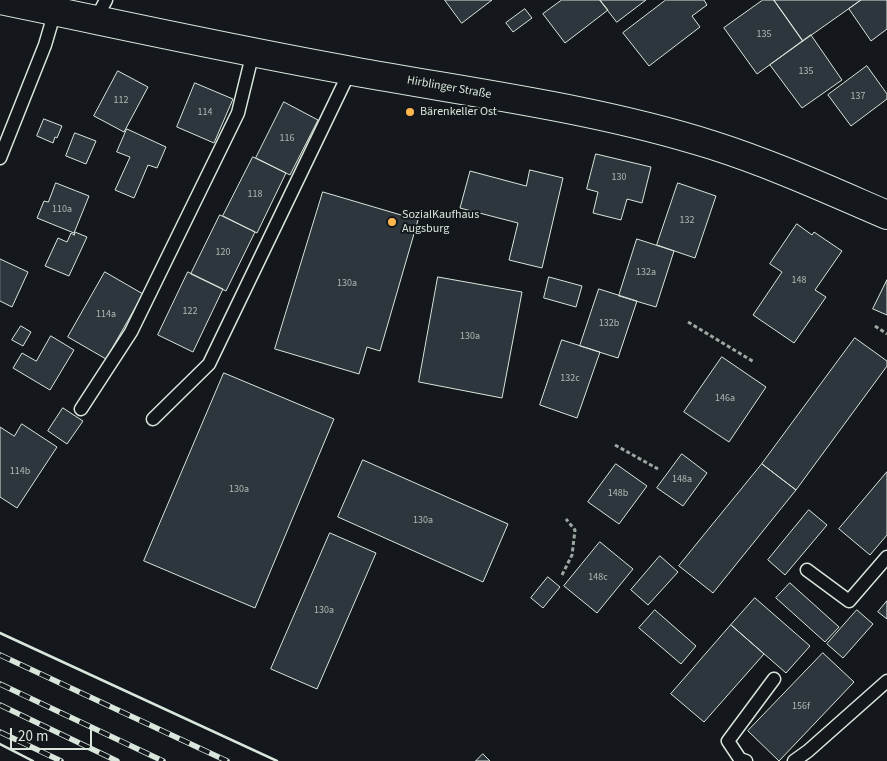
<!DOCTYPE html>
<html>
<head>
<meta charset="utf-8">
<style>
  body { margin:0 }
  #map { position:relative; width:887px; height:761px; overflow:hidden; background:#14181c; font-family:"Source Sans 3",sans-serif }
  canvas { display:block }
  .scale { position:absolute; left:10px; top:728px; width:82px; height:22px; box-sizing:border-box; border:2px solid #d8e6dc; border-top:0; padding-left:6px; font-size:15px; line-height:18px; white-space:nowrap; color:#d8e6dc; -webkit-text-stroke:4px #14181c; paint-order:stroke }
</style>
</head>
<body>
<div id="map">
<canvas width="887" height="761"></canvas>
<div class="scale">20 m</div>
</div>
<script>
const c = document.querySelector('canvas').getContext('2d');
c.lineJoin = 'round';
function paint(path, color) { c.fillStyle = color; c.fill(path, 'evenodd'); }
function strokePath(path, color, width, dash) { c.strokeStyle = color; c.lineWidth = width; c.lineCap = dash ? 'butt' : 'round'; c.setLineDash(dash || []); c.stroke(path); }
function label(font, color, halo, rows, align = 'center') {
  c.font = font + ' "Source Sans 3",sans-serif'; c.lineWidth = 4; c.setLineDash([]); c.textBaseline = 'middle'; c.strokeStyle = halo; c.fillStyle = color; for (const [text, x, y, turn = 0] of rows) {
    c.save(); c.translate(x, y); c.rotate((+turn || 0) * Math.PI / 180); c.textAlign = isNaN(turn) ? turn : align; if (halo) c.strokeText(text, 0, 0); c.fillText(text, 0, 0); c.restore();
  }
}
const building = new Path2D(`
  M445,0H492L462,23Z
  M562,0H600L608,10L565,43L543,14Z
  M600,0H646L617,22Z
  M666,0H704L707,5L692,16L700,27L649,66L623,33Z
  M763,0H774L803,41L757,74L724,28Z
  M774,0H861L803,41Z
  M861,0H887V29L871,41L849,9Z
  M525,9L532,18L513,32L506,23Z
  M811,35L842,80L802,108L770,65Z
  M867,66L887,94V99L851,126L828,95Z
  M118,71L148,87L124,132L94,116Z
  M195,83L233,99L214,143L177,127Z
  M284,102L318,120L290,175L256,158Z
  M44,119L62,126L57,138L55,137L53,143L37,136Z
  M127,129L166,147L157,168L148,165L134,198L115,190L130,157L117,152Z
  M75,133L96,141L86,164L66,156Z
  M596,154L651,167L642,203L627,199L621,220L593,213L598,192L587,189Z
  M253,157L286,173L257,233L223,216Z
  M530,170L563,178L542,268L509,260L518,223L460,208L470,171L526,186Z
  M56,183L89,196L74,233L37,218L44,201L48,202Z
  M678,183L716,196L695,258L657,245Z
  M323,192L418,220L380,351L367,347L359,374L275,349Z
  M220,215L255,232L226,291L191,274Z
  M797,224L812,235L814,232L842,251L815,290L826,297L794,343L753,315L782,272L770,264Z
  M75,232L87,237L69,276L45,266L58,238L67,242L71,233L74,235Z
  M637,239L674,251L656,307L619,296Z
  M0,259L28,272L12,307L0,301Z
  M105,272L143,294L106,359L68,337Z
  M188,272L223,289L193,352L158,335Z
  M438,277L522,292L502,398L419,382Z
  M549,277L582,286L576,307L544,298Z
  M887,280V315L873,309Z
  M599,289L637,301L618,358L580,346Z
  M21,326L31,332L23,346L12,340Z
  M51,336L74,350L50,390L13,368L22,353L36,361Z
  M855,338L887,361V366L796,490L762,464Z
  M562,340L600,352L577,418L540,405Z
  M722,357L766,387L729,442L684,412Z
  M224,373L334,419L255,608L144,561Z
  M63,408L83,421L67,444L48,431Z
  M22,424L57,447L17,508L0,497V427L14,436Z
  M682,454L707,473L683,506L657,488Z
  M363,460L508,524L483,582L338,517Z
  M616,464L647,486L619,524L588,502Z
  M762,464L796,490L713,593L679,566Z
  M887,472V535L870,555L839,529Z
  M809,510L827,525L785,575L768,560Z
  M330,533L376,553L317,689L271,669Z
  M600,542L633,569L597,613L564,586Z
  M660,556L678,572L648,605L631,590Z
  M548,577L560,587L543,608L531,598Z
  M790,583L839,627L825,642L776,598Z
  M755,598L810,646L786,673L731,625Z
  M887,601V619L878,612Z
  M655,610L696,646L681,664L639,628Z
  M857,610L873,624L843,658L827,644Z
  M731,625L764,654L704,722L671,694Z
  M823,653L854,682L779,761L748,731Z
  M483,754L490,761H476Z`);
const path = new Path2D(`
  M688,322L754,362
  M875,326L887,334
  M615,445L658,469
  M562,575L572,555L575,530L566,519`);
const lane = new Path2D(`
  M96,19L106,0
  M0,158L45,45L55,11
  M81,409L131,332L217,156L238,113L253,52
  M153,419L209,364L350,71
  M807,570L849,601L887,557
  M746,761L740,759L728,741L774,679
  M794,761L808,751L887,681`);
const secondary = new Path2D(`
  M0,0C117,24 234,50 352,71C472,93 595,108 712,145C772,164 829,190 887,215`);
const rail = new Path2D(`
  M0,655L227,761
  M0,684L163,761
  M0,705L117,761
  M0,732L61,761`);
const wall = new Path2D(`
  M0,633L277,761
  M0,744L33,761`);
const markers = [
  [410,112,5,"#ffb74d"],
  [392,222,5,"#ffb74d"]
];
const numberNames = [
  ["135",764,35],
  ["135",806,72],
  ["137",858,97],
  ["112",121,101],
  ["114",205,113],
  ["116",287,139],
  ["130",619,178],
  ["118",255,195],
  ["110a",62,210],
  ["132",687,221],
  ["120",223,253],
  ["132a",646,273],
  ["148",799,281],
  ["130a",347,284],
  ["122",190,312],
  ["114a",106,315],
  ["132b",609,324],
  ["130a",470,337],
  ["132c",570,379],
  ["146a",725,399],
  ["114b",20,472],
  ["148a",682,480],
  ["130a",239,490],
  ["148b",618,494],
  ["130a",423,521],
  ["148c",598,578],
  ["130a",324,611],
  ["156f",801,707]
];
const streetNames = [
  ["Hirblinger Straße",449,88,10]
];
const poiNames = [
  ["Bärenkeller Ost",420,112],
  ["SozialKaufhaus",402,215],
  ["Augsburg",402,229]
];
paint(building, '#2c363c');
strokePath(building, '#d8e6dc', 1);
strokePath(lane, '#d8e6dc', 15);
strokePath(secondary, '#d8e6dc', 30);
strokePath(path, '#9da8a2', 3, [4, 2.5]);
strokePath(lane, '#14181c', 12);
strokePath(secondary, '#14181c', 28);
strokePath(rail, '#d8e6dc', 5.5);
strokePath(rail, '#14181c', 4, [11]);
strokePath(wall, '#d8e6dc', 2.5);
for (const [x, y, r, color] of markers) { const dot = new Path2D(); dot.arc(x, y, r, 0, 2 * Math.PI); c.fillStyle = color; c.fill(dot); strokePath(dot, '#14181c', 2); }
label('10px', '#adbab4', null, numberNames);
label('12px', '#d8e6dc', '#14181c', streetNames);
label('12px', '#d8e6dc', '#14181c', poiNames, 'left');
</script>
</body>
</html>
